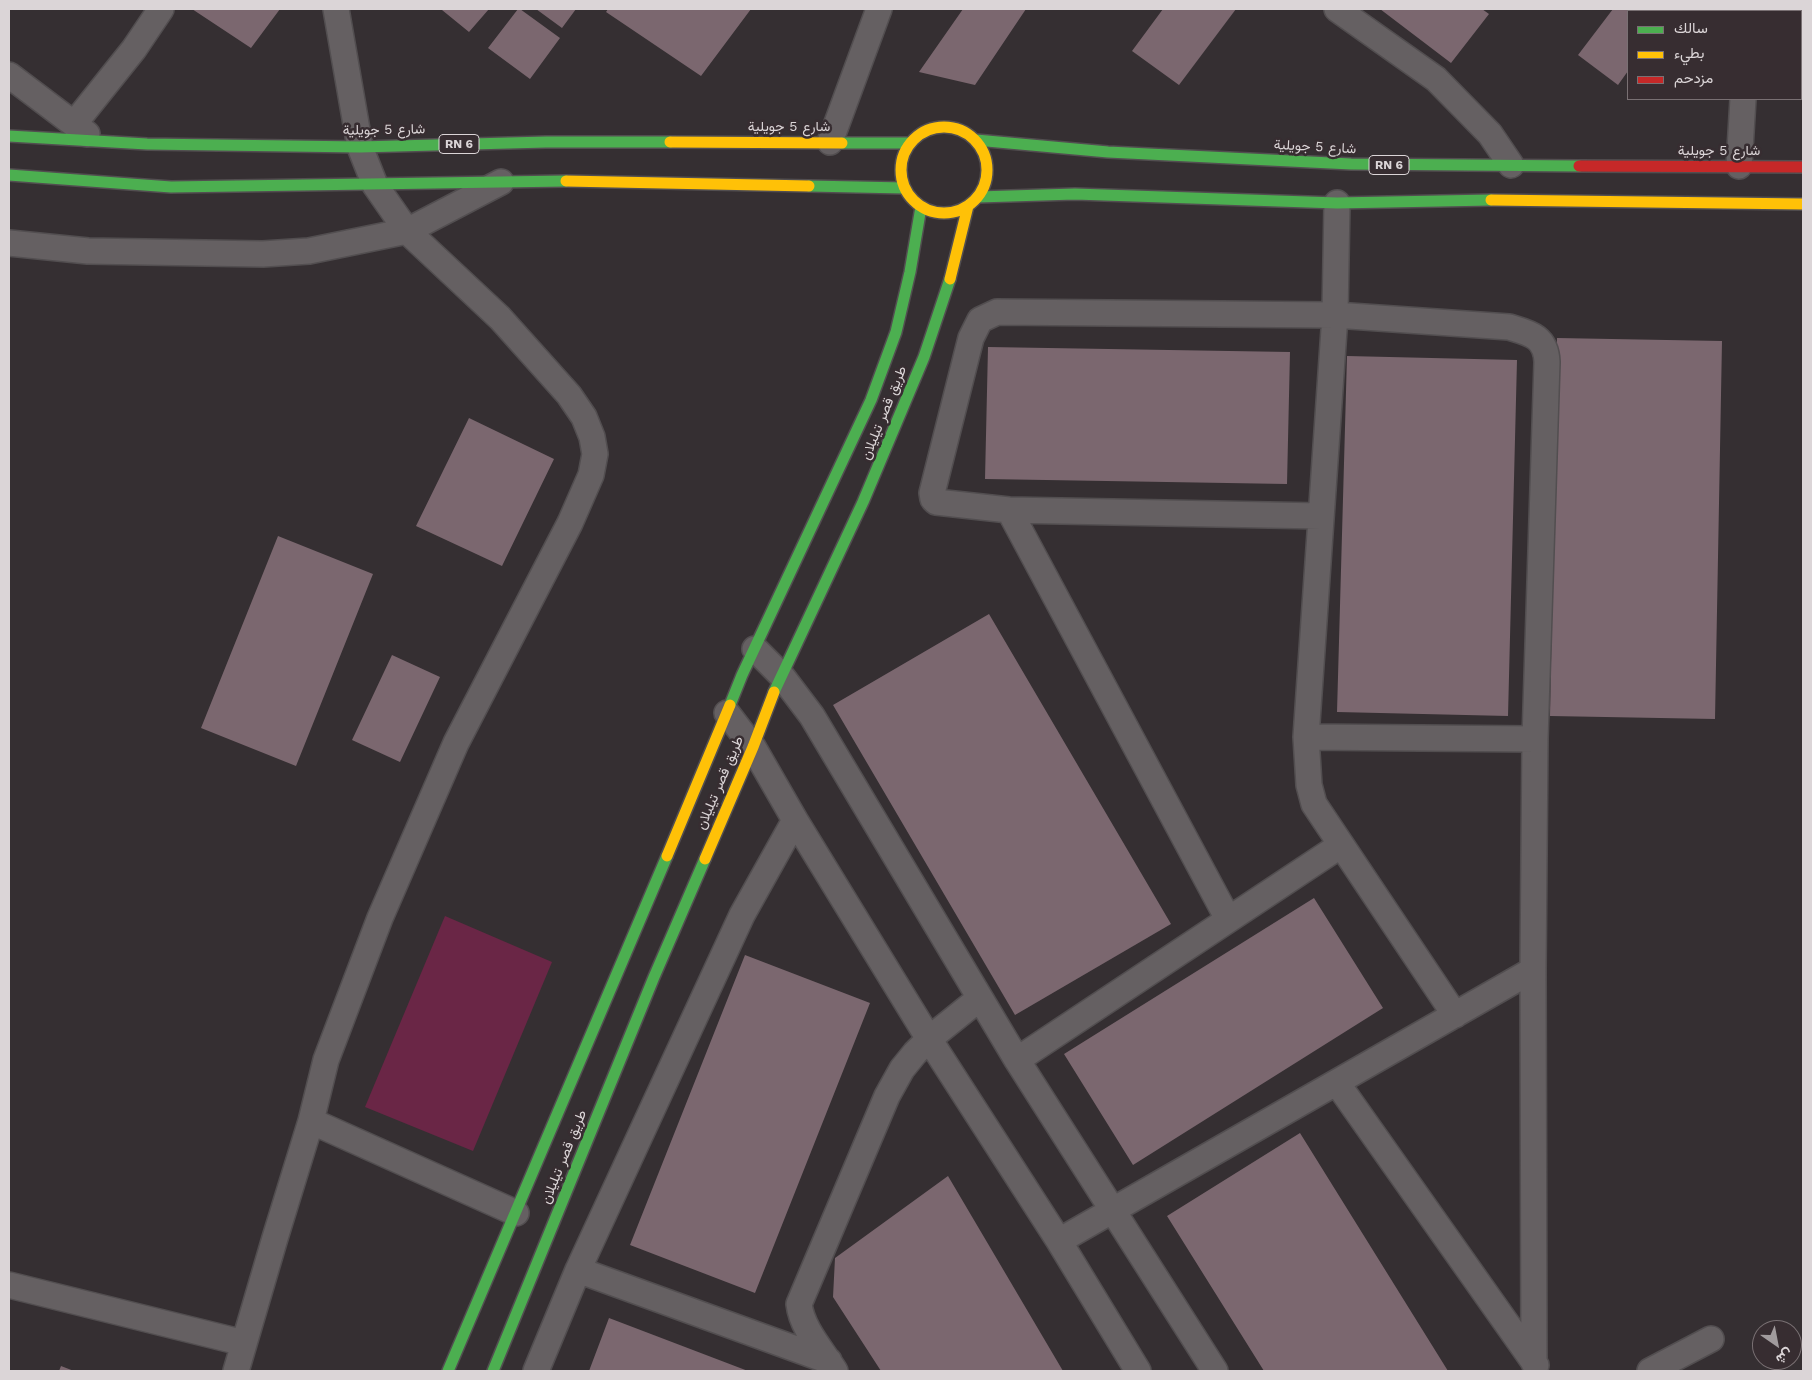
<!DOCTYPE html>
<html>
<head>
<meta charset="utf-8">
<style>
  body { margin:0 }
  #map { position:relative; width:1812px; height:1380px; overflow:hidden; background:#352f32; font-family:"Work Sans",Vazirmatn,sans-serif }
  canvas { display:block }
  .frame { position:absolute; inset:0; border:10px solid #dbd5d7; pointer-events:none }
  .legend { position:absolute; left:1627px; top:10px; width:175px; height:90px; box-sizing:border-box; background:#372d31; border:1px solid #797073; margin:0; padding:6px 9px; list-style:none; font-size:15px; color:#dbd5d7 }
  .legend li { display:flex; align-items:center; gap:10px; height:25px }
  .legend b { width:25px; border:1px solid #797073 }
  .north { position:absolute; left:1752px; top:1320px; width:50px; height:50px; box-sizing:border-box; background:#372d31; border:1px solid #797073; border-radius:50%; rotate:147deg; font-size:14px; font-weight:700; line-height:20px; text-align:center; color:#dbd5d7 }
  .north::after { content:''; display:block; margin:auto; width:18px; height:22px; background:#a19b9d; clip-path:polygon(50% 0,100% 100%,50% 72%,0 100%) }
</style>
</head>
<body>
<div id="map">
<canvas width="1812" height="1380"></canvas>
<div class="frame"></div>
<ul class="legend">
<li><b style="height:6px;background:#4caf50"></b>سالك</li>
<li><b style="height:6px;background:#ffc107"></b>بطيء</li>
<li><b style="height:6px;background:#c62828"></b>مزدحم</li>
</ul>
<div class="north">ش</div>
</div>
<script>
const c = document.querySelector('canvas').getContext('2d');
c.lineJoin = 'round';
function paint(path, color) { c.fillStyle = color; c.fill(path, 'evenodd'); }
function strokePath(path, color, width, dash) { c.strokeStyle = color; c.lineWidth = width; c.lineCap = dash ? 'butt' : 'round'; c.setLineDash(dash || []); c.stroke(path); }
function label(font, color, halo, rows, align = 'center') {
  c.font = font + ' "Work Sans",Vazirmatn,sans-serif'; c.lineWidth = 5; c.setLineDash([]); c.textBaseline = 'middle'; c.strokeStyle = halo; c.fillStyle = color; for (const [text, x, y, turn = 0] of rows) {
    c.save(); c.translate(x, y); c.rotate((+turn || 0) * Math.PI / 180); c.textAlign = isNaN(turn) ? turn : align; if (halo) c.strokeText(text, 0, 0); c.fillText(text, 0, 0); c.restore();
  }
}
const green = new Path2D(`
  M445,916L552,962L473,1151L365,1107Z`);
const building = new Path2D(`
  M192,9H280L251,48Z
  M443,9H489L469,32L442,10Z
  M518,9H520L560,38L530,79L488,48Z
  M536,9H576L562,28Z
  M608,9H751L701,76L606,12Z
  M963,9H1026L975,85L919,72Z
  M1163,9H1236L1179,85L1132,51Z
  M1380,9H1482L1489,14L1451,63Z
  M1613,9H1632L1635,11H1628V71L1618,85L1578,55Z
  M1557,338L1722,341L1715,719L1550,716Z
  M988,347L1290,352L1287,484L985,479Z
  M1347,356L1517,360L1508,716L1337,712Z
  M469,418L554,459L502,566L416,526Z
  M278,536L373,574L296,766L201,728Z
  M989,614L1171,924L1015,1015L833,705Z
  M392,655L440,677L400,762L352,740Z
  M1314,898L1383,1008L1133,1165L1064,1054Z
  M745,955L870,1003L755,1293L630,1245Z
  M1300,1133L1448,1371H1264L1167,1216Z
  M948,1176L1063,1371H881L833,1297L835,1258Z
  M609,1318L748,1371H589Z
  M61,1366L74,1371H59Z`);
const street = new Path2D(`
  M1337,9L1436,79L1490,134L1511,165
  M1744,11V9
  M9,75L87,134
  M74,124L134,49L161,9
  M830,142L879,9
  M1739,166L1743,99
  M1337,203L1335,315L1306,737L1309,785L1314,804L1455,1015
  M9,243L88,251L263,254L309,251L407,231L501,182
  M1009,510L1228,919
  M1321,516L1009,510L936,502L933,499L932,493L971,338L980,320L997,312L1335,315L1509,327C1529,333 1546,336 1547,362L1535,739L1533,970L1534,1363
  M755,649L781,675L812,716L1017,1060L1215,1371
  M727,713L753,747L795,820L929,1039L1059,1241L1138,1371
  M1306,737L1535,739
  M1017,1060L1341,845
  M1337,1083L1536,1365
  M311,1121L516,1213
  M1059,1241L1533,970
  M578,1270L829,1361
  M9,1285L244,1343
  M236,1371L275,1238L311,1121L326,1060L380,918L456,743L570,523L591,475L595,454L592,437L584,417L569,395L500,318L407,231L375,185L360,147L336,9
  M536,1371L578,1270L742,915L795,820
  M835,1371C822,1350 802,1329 799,1304L887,1096L902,1069L915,1053L929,1039L980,998
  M1650,1371L1711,1339`);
const fast = new Path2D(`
  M9,136L147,144L360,147L546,142H670
  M976,140L1108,152L1351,164L1579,166
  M842,143H909
  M9,175L171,187L566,181
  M809,186L904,188
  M978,197L1075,194L1337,203L1491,200
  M774,692L863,502L924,357L950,279
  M730,705L742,675L871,400L896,332L910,272L921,207
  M448,1371L667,856
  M493,1371L654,977L705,859`);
const slow = new Path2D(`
  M901 170a43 43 0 1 1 86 0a43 43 0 1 1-86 0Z
  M670,142L842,143
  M566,181L809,186
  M1491,200L1803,204
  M950,279L968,206
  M667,856L730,705
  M705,859L753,747L774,692`);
const jam = new Path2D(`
  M1579,166L1803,167`);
const shields = [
  [459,144,40],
  [1389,165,40]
];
const shieldNames = [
  ["RN 6",459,144],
  ["RN 6",1389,165]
];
const streetNames = [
  ["شارع 5 جويلية",789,127],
  ["شارع 5 جويلية",384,130,-1],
  ["شارع 5 جويلية",1315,147,3],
  ["شارع 5 جويلية",1719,151],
  ["طريق قصر تيليلان",884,413,-68],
  ["طريق قصر تيليلان",720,783,-67],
  ["طريق قصر تيليلان",564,1157,-68]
];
paint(green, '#6a2646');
paint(building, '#7b676f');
strokePath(street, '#524e50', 28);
strokePath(fast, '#524e50', 14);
strokePath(slow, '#524e50', 14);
strokePath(jam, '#524e50', 14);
strokePath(street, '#656062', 25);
strokePath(fast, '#4caf50', 11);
strokePath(slow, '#ffc107', 11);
strokePath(jam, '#c62828', 11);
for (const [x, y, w] of shields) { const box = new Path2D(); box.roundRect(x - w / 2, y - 9.5, w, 19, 4); c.fillStyle = '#372d31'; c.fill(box); strokePath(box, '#dbd5d7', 1); }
label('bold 12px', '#dbd5d7', null, shieldNames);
label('14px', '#dbd5d7', '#372d31', streetNames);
</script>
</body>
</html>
